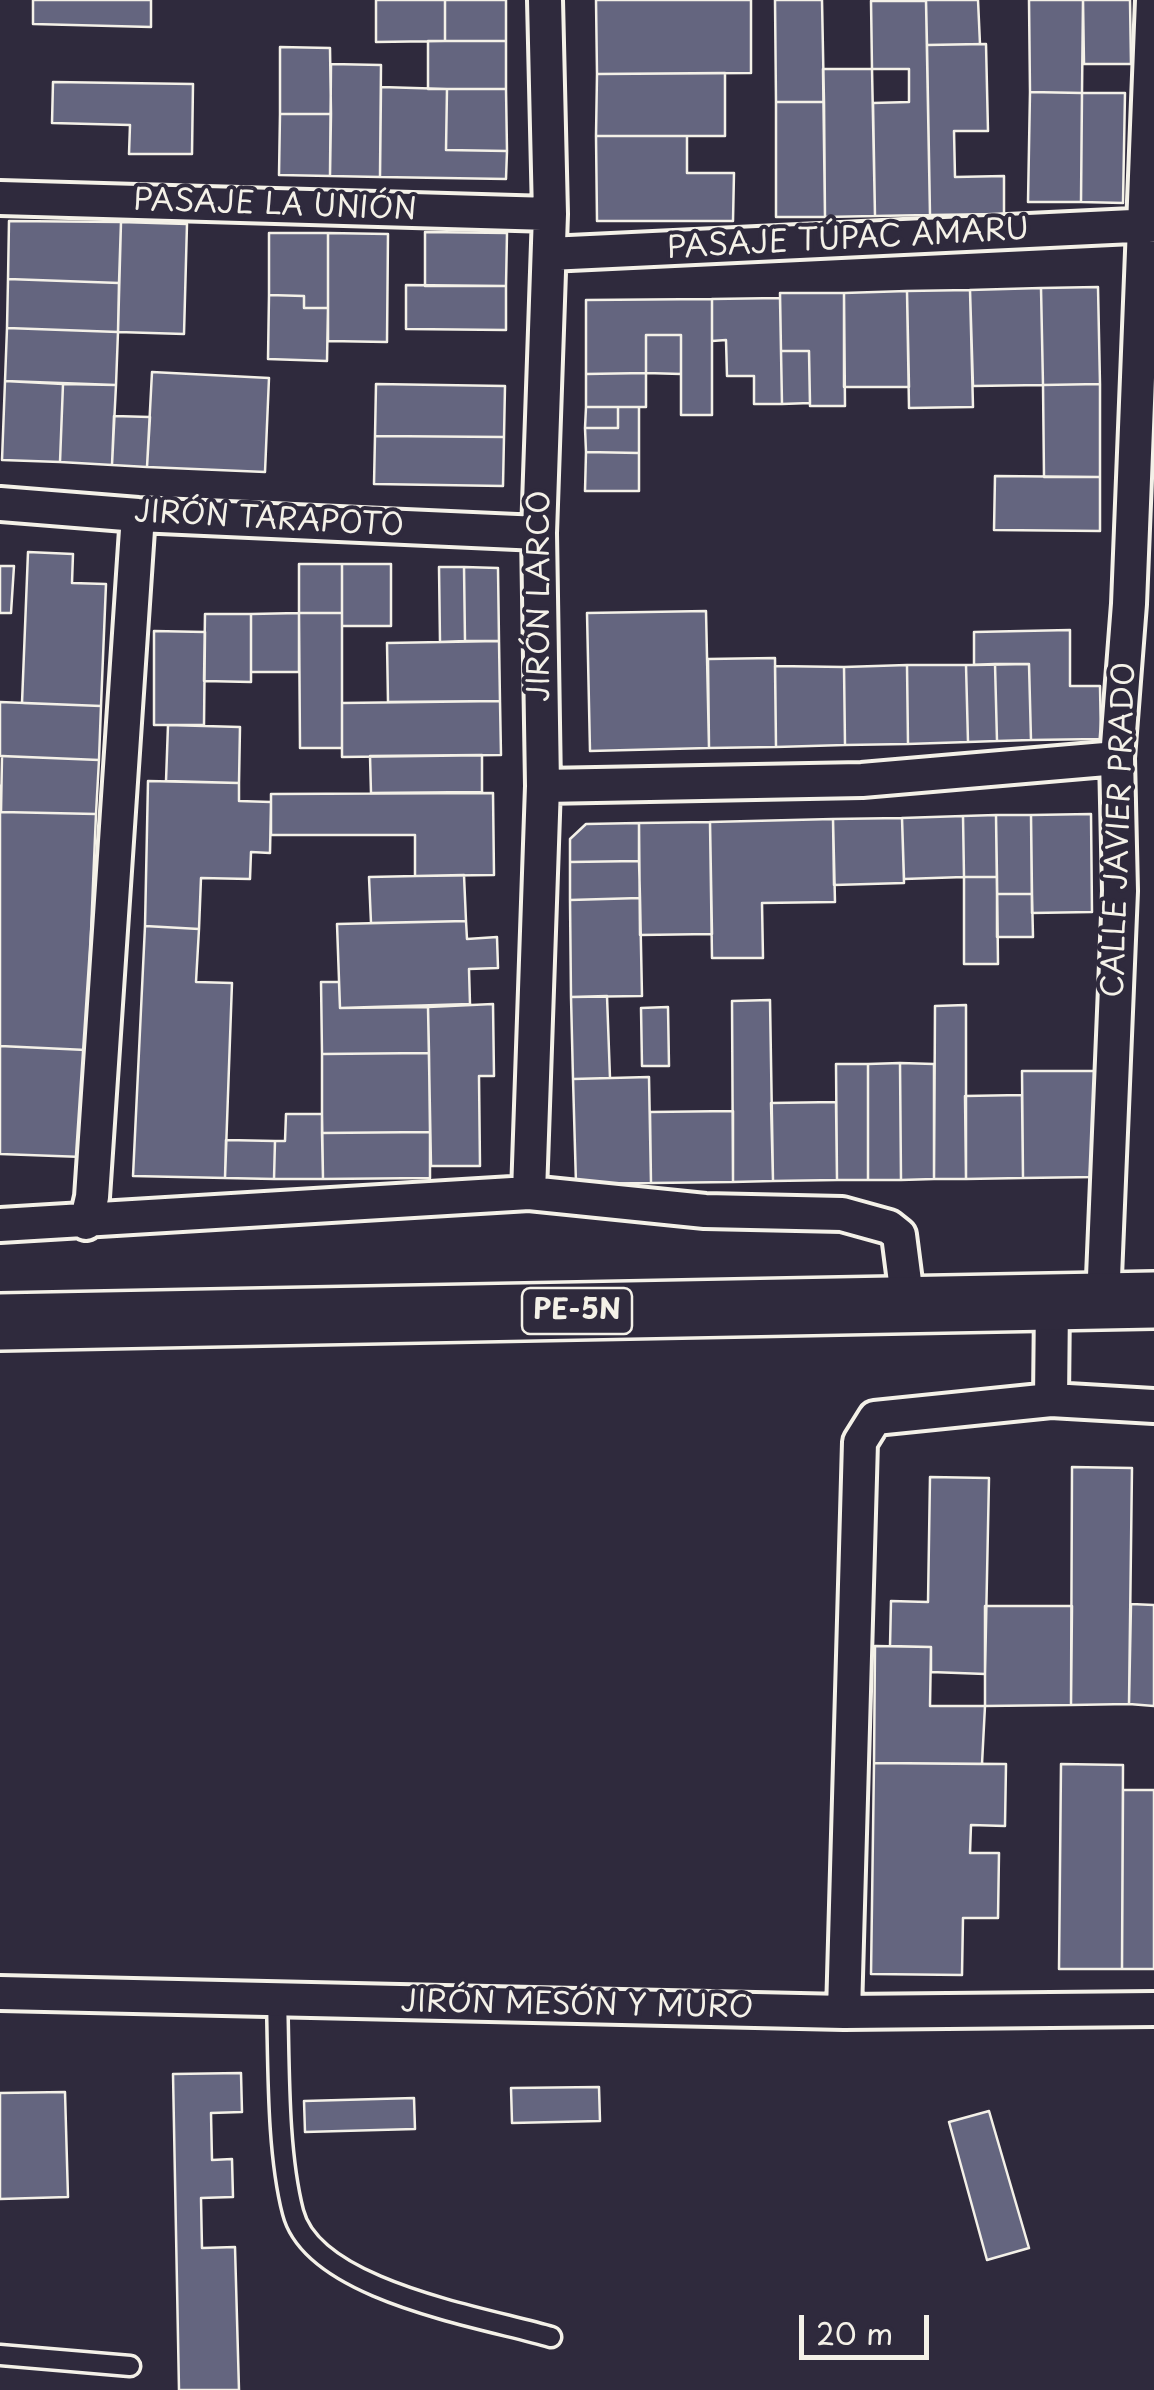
<!DOCTYPE html>
<html>
<head>
<meta charset="utf-8">
<style>
  body { margin:0 }
  #map { position:relative; width:1154px; height:2390px; overflow:hidden; background:#2f2a3d; font-family:"Playpen Sans",sans-serif }
  canvas { display:block }
  .scale { position:absolute; left:799px; top:2315px; width:130px; height:45px; box-sizing:border-box; border:5px solid #f4f1e8; border-top:0; padding-left:12px; font-size:30px; line-height:35px; white-space:nowrap; color:#f4f1e8; -webkit-text-stroke:8px #2f2a3d; paint-order:stroke }
</style>
</head>
<body>
<div id="map">
<canvas width="1154" height="2390"></canvas>
<div class="scale">20 m</div>
</div>
<script>
const c = document.querySelector('canvas').getContext('2d');
c.lineJoin = 'round';
function paint(path, color) { c.fillStyle = color; c.fill(path, 'evenodd'); }
function strokePath(path, color, width, dash) { c.strokeStyle = color; c.lineWidth = width; c.lineCap = dash ? 'butt' : 'round'; c.setLineDash(dash || []); c.stroke(path); }
function label(font, color, halo, rows, align = 'center') {
  c.font = font + ' "Playpen Sans",sans-serif'; c.lineWidth = 8; c.setLineDash([]); c.textBaseline = 'middle'; c.strokeStyle = halo; c.fillStyle = color; for (const [text, x, y, turn = 0] of rows) {
    c.save(); c.translate(x, y); c.rotate((+turn || 0) * Math.PI / 180); c.textAlign = isNaN(turn) ? turn : align; if (halo) c.strokeText(text, 0, 0); c.fillText(text, 0, 0); c.restore();
  }
}
const building = new Path2D(`
  M33,0H151V27L33,24Z
  M376,0H445V41L376,42Z
  M445,0H506V41H445Z
  M596,0H751V73L597,74Z
  M775,0H822L824,102H776Z
  M978,0L980,44L927,45L926,0Z
  M1029,0H1083L1082,93L1030,92Z
  M1083,0H1130L1131,64H1084Z
  M871,1H926L930,215L875,216L873,103L909,102V69H872Z
  M428,41H506V89H428Z
  M986,44L988,131H954L955,177L1004,176V214L930,215L927,45Z
  M280,47L330,48L331,114H280Z
  M331,64L381,65L380,177L330,176Z
  M823,69H872L875,216L825,217Z
  M725,73V136H596L597,74Z
  M53,82L193,84L192,154H129L130,125L52,123Z
  M381,87L447,89L446,150L507,151L506,179L380,177Z
  M447,89H506L507,151L446,150Z
  M1030,92L1082,93L1081,202H1028Z
  M1082,93H1125L1123,203L1081,202Z
  M776,102H824L825,217H776Z
  M280,114H331L330,176L279,175Z
  M596,136H687V173H734L733,221H597Z
  M9,221L121,222L119,283L8,279Z
  M121,222L187,224L184,334L118,332Z
  M425,232L507,233L506,286H425Z
  M269,233H328V308H304V296L269,295Z
  M328,233L388,234L387,342L328,341Z
  M8,279L119,283L118,332L7,328Z
  M406,285L506,286V330L406,329Z
  M1098,287L1100,384L1043,385L1041,288Z
  M1041,288L1043,385L973,386L970,290Z
  M970,290L973,407L909,408L907,291Z
  M907,291L909,387H844V293Z
  M780,293H844L845,406H810L809,351H781Z
  M269,295L304,296V308H328L327,361L268,359Z
  M780,298L782,404H754V376H727L726,340L712,341V299Z
  M712,299V415H681V335H646V373L586,374V300Z
  M7,328L118,332L116,385L5,381Z
  M646,335H681V374L646,373Z
  M781,351H809L810,403L782,404Z
  M152,372L269,378L265,472L147,467Z
  M646,373V407H586V374Z
  M5,381L63,384L60,462L2,460Z
  M63,384L116,385L112,465L60,462Z
  M376,384L505,386L504,437L375,436Z
  M1100,384V477H1044L1043,385Z
  M586,407H618V428H585Z
  M618,407H639V453L586,452L585,428H618Z
  M114,416L150,417L147,467L112,465Z
  M375,436L504,437L503,486L374,484Z
  M586,452L639,453V491H585Z
  M995,476L1100,477V531L994,530Z
  M28,552L73,554L72,583L106,584L101,706L22,703Z
  M299,564H342V613H299Z
  M342,564H391V626H342Z
  M0,566H14L11,613H0Z
  M439,567H464L465,641L440,642Z
  M464,567L498,568L499,641H465Z
  M706,611L709,748L590,751L587,613Z
  M299,613V672H251V614Z
  M299,613H342V748H300Z
  M205,614H251V682L204,681Z
  M1070,630V686H1100L1101,739L1031,740L1029,664L974,665V632Z
  M154,631L205,632L204,725H154Z
  M499,641L500,701L388,702L387,643Z
  M775,658L776,747L709,748L708,659Z
  M995,664L997,741L968,742L966,665Z
  M995,664H1029L1031,740L997,741Z
  M907,665L908,744L845,745L844,667Z
  M907,665H966L968,742L908,744Z
  M775,666L844,667L845,745L776,747Z
  M500,701L501,755L342,757V703Z
  M0,702L101,706L99,760L0,756Z
  M168,725L240,727L239,783L166,781Z
  M482,755V792L371,793L370,756Z
  M2,756L99,760L96,814L1,812Z
  M148,781L239,783V801L271,802L270,853L251,852L250,879L201,878L199,929L145,926Z
  M0,786L1,812L96,814L86,1050L0,1046Z
  M493,793L494,875L415,876V835H271V794Z
  M1091,814L1092,912L1032,913L1031,815Z
  M996,815L997,877H964L963,816Z
  M996,815H1031L1032,894H997Z
  M963,816L964,877L904,879L902,818Z
  M902,818L904,883L834,885L833,819Z
  M833,819L835,902L762,903L763,958H712L710,822Z
  M710,822L712,934L640,935L639,823Z
  M639,823V861L570,862V839L586,824Z
  M639,861L640,898L570,900V862Z
  M464,875L466,921L371,923L369,877Z
  M964,877H997L998,964H964Z
  M997,894H1032L1033,937H997Z
  M640,898L642,996L571,997L570,900Z
  M466,921L467,939L497,937L498,968L469,969L470,1004L340,1008L337,924Z
  M145,926L199,929L196,982L232,983L225,1178L133,1176Z
  M321,982H339L340,1008L428,1007L429,1053L322,1054Z
  M607,996L610,1078L573,1079L571,997Z
  M770,1000L773,1181L733,1182L732,1001Z
  M493,1004L494,1076H479L480,1166H431L428,1007Z
  M966,1005V1179H934L935,1006Z
  M668,1007L669,1066H642L641,1008Z
  M0,1046L86,1050L83,1157L0,1154Z
  M429,1053L430,1132L322,1133V1054Z
  M900,1063L901,1180H868V1064Z
  M900,1063L934,1064V1179L901,1180Z
  M836,1064H868V1180H837Z
  M1022,1071H1095L1096,1177L1023,1178Z
  M649,1077L651,1183L576,1184L573,1079Z
  M1022,1095L1023,1178L966,1179L965,1096Z
  M836,1102L837,1180L773,1181L771,1103Z
  M733,1111V1182L651,1183L650,1112Z
  M286,1114H322L323,1179H274L275,1141H285Z
  M430,1132V1178L323,1179L322,1133Z
  M226,1140L275,1141L274,1179L225,1178Z
  M1072,1467L1132,1468L1129,1704L1071,1705Z
  M930,1477L989,1478L985,1674L931,1672V1647L890,1646L891,1601L928,1602Z
  M1131,1604L1154,1605V1706L1129,1704Z
  M985,1606H1072L1071,1705L985,1706Z
  M875,1646L931,1647L930,1706H985L982,1764L874,1763Z
  M874,1763L1006,1764L1005,1826L971,1825L970,1853H999L998,1918H963L962,1975L871,1974Z
  M1061,1764L1123,1765L1122,1969H1059Z
  M1123,1790H1154V1969H1122Z
  M241,2073L242,2112L211,2113L212,2160L232,2159L233,2197L201,2198L202,2248L235,2247L239,2390H179L173,2074Z
  M599,2087L600,2121L512,2123L511,2088Z
  M65,2092L68,2197L0,2199V2093Z
  M414,2098L415,2129L305,2132L304,2101Z
  M989,2111L1029,2248L987,2260L949,2122Z`);
const service = new Path2D(`
  M277,1999C279,2064 277,2150 293,2212C313,2291 483,2317 551,2337
  M0,2355L130,2366`);
const minor = new Path2D(`
  M0,198L550,214
  M549,254L1154,225
  M0,504L138,515L539,533
  M543,786L862,780L1117,758
  M529,1193L543,786L539,533L550,214L545,0
  M86,1223L92,1197L138,515
  M0,1225L529,1193L705,1211L842,1214L889,1227L899,1235L908,1305
  M1103,1301L1120,891L1117,758L1129,604L1153,0
  M1051,1400L1052,1302
  M0,1993L844,2012L1154,2009
  M844,2012L860,1442L875,1418L1051,1400L1154,1406`);
const trunk = new Path2D(`
  M0,1322L1154,1300`);
const shields = [
  [577,1311,110]
];
const shieldNames = [
  ["PE-5N",577,1311]
];
const streetNames = [
  ["PASAJE LA UNIÓN",275,206,2],
  ["PASAJE TÚPAC AMARU",848,240,-3],
  ["JIRÓN TARAPOTO",269,520,3],
  ["JIRÓN LARCO",541,596,-90],
  ["CALLE JAVIER PRADO",1120,830,-88],
  ["JIRÓN MESÓN Y MURO",577,2006,1]
];
paint(building, '#64657f');
strokePath(building, '#f4f1e8', 2.5);
strokePath(service, '#f4f1e8', 25);
strokePath(minor, '#f4f1e8', 40);
strokePath(trunk, '#f4f1e8', 62);
strokePath(service, '#2f2a3d', 18);
strokePath(minor, '#2f2a3d', 32);
strokePath(trunk, '#2f2a3d', 55);
for (const [x, y, w] of shields) { const box = new Path2D(); box.roundRect(x - w / 2, y - 23, w, 46, 8); c.fillStyle = '#2f2a3d'; c.fill(box); strokePath(box, '#f4f1e8', 2.5); }
label('bold 28px', '#f4f1e8', null, shieldNames);
label('30px', '#f4f1e8', '#2f2a3d', streetNames);
</script>
</body>
</html>
